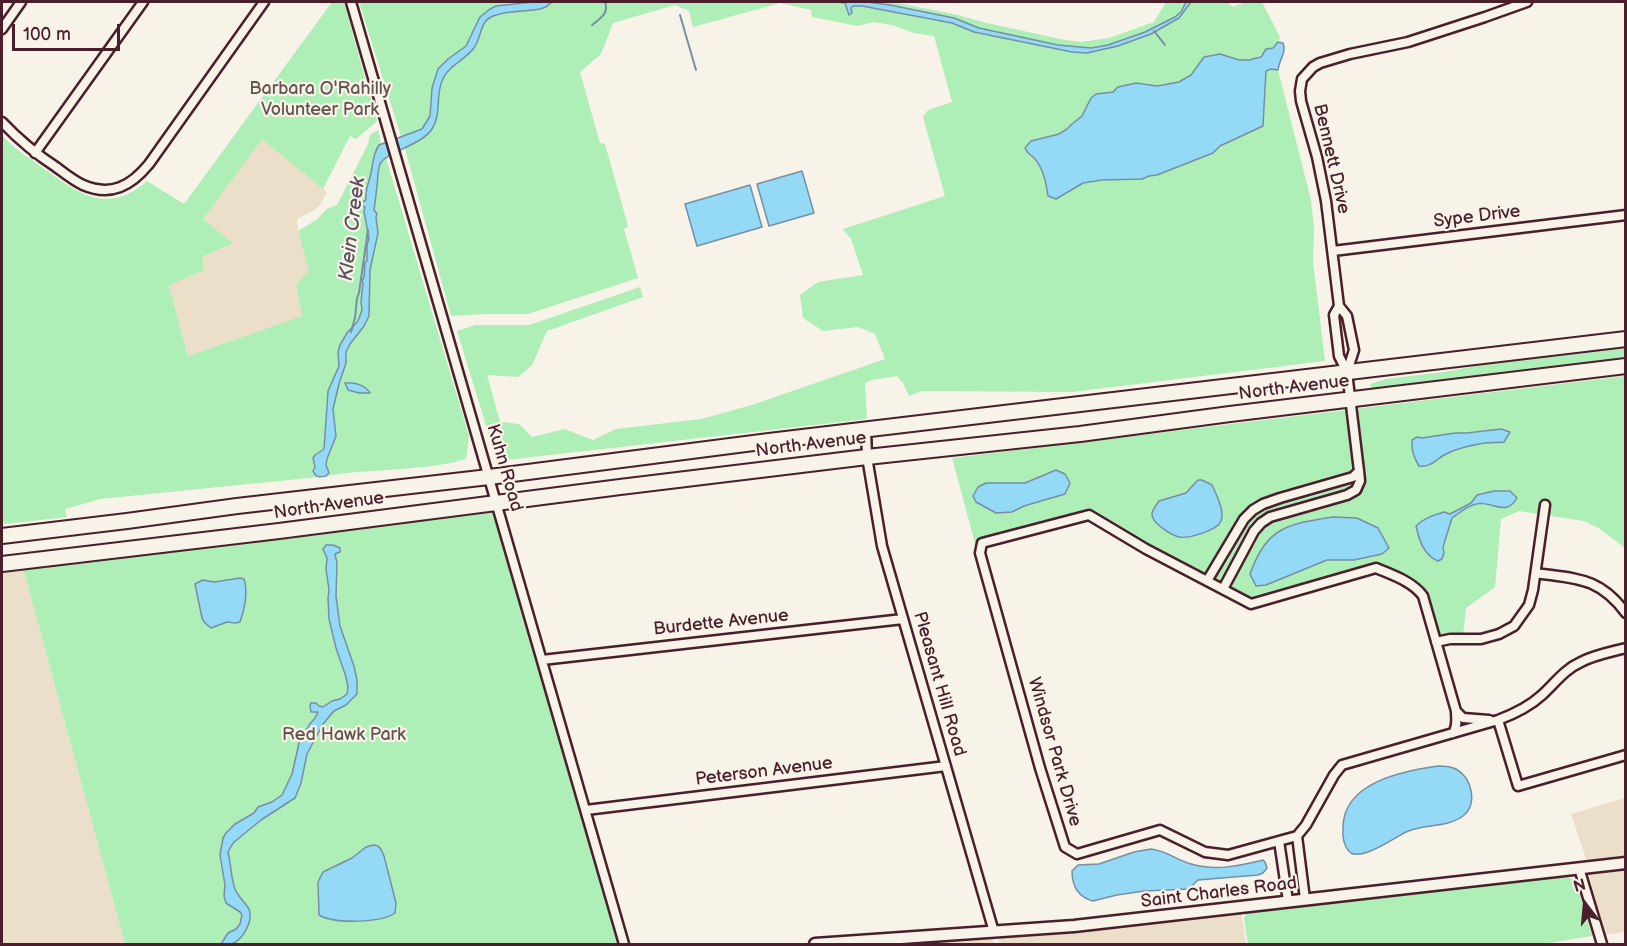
<!DOCTYPE html>
<html>
<head>
<meta charset="utf-8">
<style>
  body { margin:0 }
  #map { position:relative; width:1627px; height:946px; overflow:hidden; background:#f7f3e8; font-family:"Balsamiq Sans",sans-serif }
  canvas { display:block }
  .frame { position:absolute; inset:0; border:3px solid #4a1f2b; pointer-events:none }
  .north { position:absolute; left:1555px; top:874px; width:60px; height:60px; -webkit-text-stroke:4px #f7f3e8; paint-order:stroke; rotate:344deg; font-size:16px; font-weight:700; line-height:24px; text-align:center; color:#4a1f2b }
  .north::after { content:''; display:block; margin:auto; width:21px; height:27px; background:#4a1f2b; clip-path:polygon(50% 0,100% 100%,50% 72%,0 100%) }
  .scale { position:absolute; left:12px; top:24px; width:108px; height:27px; box-sizing:border-box; border:3px solid #4a1f2b; border-top:0; padding-left:8px; font-size:18px; line-height:21px; white-space:nowrap; color:#4a1f2b; -webkit-text-stroke:4px #f7f3e8; paint-order:stroke }
</style>
</head>
<body>
<div id="map">
<canvas width="1627" height="946"></canvas>
<div class="frame"></div>
<div class="north">N</div>
<div class="scale">100 m</div>
</div>
<script>
const c = document.querySelector('canvas').getContext('2d');
c.lineJoin = 'round';
function paint(path, color) { c.fillStyle = color; c.fill(path, 'evenodd'); }
function strokePath(path, color, width, dash) { c.strokeStyle = color; c.lineWidth = width; c.lineCap = dash ? 'butt' : 'round'; c.setLineDash(dash || []); c.stroke(path); }
function label(font, color, halo, rows, align = 'center') {
  c.font = font + ' "Balsamiq Sans",sans-serif'; c.lineWidth = 4.5; c.setLineDash([]); c.textBaseline = 'middle'; c.strokeStyle = halo; c.fillStyle = color; for (const [text, x, y, turn = 0] of rows) {
    c.save(); c.translate(x, y); c.rotate((+turn || 0) * Math.PI / 180); c.textAlign = isNaN(turn) ? turn : align; if (halo) c.strokeText(text, 0, 0); c.fillText(text, 0, 0); c.restore();
  }
}
const built = new Path2D(`
  M262,138L327,192L320,205L313,211L297,219L298,231L309,271L296,284L303,316L188,356L169,284L204,270L202,257L233,243L203,219Z
  M22,564L125,944H2V566Z
  M1625,798V858L1587,862L1571,814Z
  M1625,868V932L1606,935L1588,873Z
  M1241,910L1246,944H1000L997,935Z
  M992,937L994,944H865Z`);
const green = new Path2D(`
  M332,2H344L377,121L356,139L350,136L323,189L262,139L203,219L233,243L202,257L204,270L169,285L188,356L302,316L296,284L309,271L298,231L316,220L327,209L337,205L368,144L370,135L378,130L381,144C371,154 373,164 370,176C368,185 365,191 366,200L356,208L362,206L365,207L364,211L370,240L364,278L362,280L363,283L362,310L358,321L347,333L340,345L338,352L339,366L328,391L324,449L315,455L316,467L314,472L318,477L100,499L65,509L67,517L4,524L2,515V135C13,148 28,157 42,167C77,193 107,216 147,181L184,204Z
  M359,2H837L845,3L847,7L851,10L853,6H862L952,23L974,32L1072,52L1087,53L1118,46L1151,34L1179,18L1191,2H1228L1232,7L1246,2H1262L1280,37C1277,45 1274,48 1266,49C1258,61 1245,62 1232,59C1227,57 1222,54 1218,54C1213,54 1208,56 1204,57L1191,75L1179,82L1157,86L1136,83L1118,87L1114,92L1096,94L1091,98L1082,116L1072,124L1067,129L1059,134L1040,138L1027,153C1037,160 1048,177 1047,190L1055,199L1083,183L1102,180L1142,179L1149,176L1157,175L1213,153C1225,141 1242,134 1258,129L1264,118L1266,71L1271,69L1278,70L1311,200L1314,228L1313,262L1325,361L1072,392L922,391L909,396L903,383L897,376L872,380L865,383L867,419L497,461L457,331L475,325H529L640,287L643,297L547,331L532,365L518,377L487,375L500,422L519,424L532,437L564,429L593,440L616,429L701,419L752,405L885,359L875,334L858,327L823,331L803,318L800,295L818,282L863,275L851,239L843,229L945,196L923,117L928,110L952,102L934,36L914,33L892,25L874,22L858,26L812,17L811,10L780,3L693,27L689,11L675,5L613,23L601,54L580,72L600,143L605,144L628,226L624,229L638,278L528,314H483L451,316L405,149Z
  M868,2H893L958,15L987,23L1065,40L1081,42L1109,38L1154,22L1166,2H1186L1181,12L1175,17L1145,32L1108,45L1091,48L1058,45L979,28L954,18Z
  M386,158L469,436L466,459C421,472 372,468 326,476L329,473L326,464L327,459L336,436L333,409L339,384L346,363V352L350,344L364,326L369,316L370,270L378,233L374,210L377,187L378,172L380,164Z
  M1625,346V359L1383,388H1371L1370,384L1386,379L1444,372L1513,359Z
  M1625,376V548L1600,529L1584,521L1519,511L1501,519L1495,587L1466,608L1463,636L1439,638L1427,595L1412,582L1378,565L1362,567L1251,601L1088,512L975,543L952,458Z
  M495,506L625,944H125L22,564Z
  M1568,877L1576,882L1592,936L1543,944H1248L1244,919L1246,913L1507,883Z`);
const water = new Path2D(`
  M533,2H552L546,7L540,9C526,12 504,10 491,17C480,22 481,39 474,48C463,62 446,66 441,84C436,100 441,115 432,129C422,145 386,152 380,164C377,172 378,179 377,187C376,195 375,202 374,210L377,214L376,217L378,233L370,270L369,316L364,326L350,344L346,352V363L339,384L333,409L336,436L327,459L326,465L329,473L326,476C320,477 316,478 313,471L315,467L313,458L315,455L324,449L328,391L339,366L338,352L340,345L347,333L358,321L362,310L361,302L363,283L362,280L364,278L365,262L367,261V245L369,239L364,211L365,207L362,206L355,208V206L366,200C365,188 369,183 371,173C373,162 373,154 379,145L422,129L430,116L432,88L438,69L448,59L466,46L480,17L490,9L496,6Z
  M837,2H868L890,5L954,18L979,28L1058,45L1091,48L1108,45L1145,32L1175,17L1181,12L1186,2H1191L1179,18L1151,34L1118,46L1087,53L1072,52L974,32L952,23L862,6H853L851,8L852,13L849,15L845,3Z
  M1278,42L1283,43C1287,52 1279,60 1278,70L1271,69L1266,71L1263,126L1220,146L1213,153L1157,175L1149,176L1142,179L1102,180L1083,183L1056,199L1048,196C1046,183 1044,169 1034,158C1030,154 1027,154 1025,148L1031,141L1059,134L1067,129L1072,124L1082,116L1091,98L1096,94L1113,92L1118,87L1136,83L1157,86L1179,82L1191,75L1204,57L1220,54L1239,60H1249L1261,57L1266,49L1273,48Z
  M802,171L814,213L769,226L757,184Z
  M750,185L762,227L697,246L685,204Z
  M345,383C355,382 365,385 370,393H359L348,390Z
  M1501,429L1510,432L1504,442C1498,443 1492,442 1485,443C1472,445 1455,449 1444,455C1436,460 1429,468 1419,466C1414,458 1411,450 1412,440L1417,437L1422,438L1455,433H1467Z
  M1056,470L1065,474L1070,483L1065,494L1024,506L1012,512L996,513L976,502L973,496L978,487L986,483H1025Z
  M1198,480H1202L1212,485C1216,494 1225,511 1221,521C1218,530 1188,539 1179,537C1171,535 1150,522 1152,513C1153,509 1157,504 1159,501L1186,493Z
  M1494,491H1510L1517,498C1505,519 1491,498 1473,505C1466,507 1458,514 1452,518L1443,547L1444,553L1442,559L1438,561C1423,555 1419,539 1416,526C1424,518 1434,515 1444,512L1450,514L1471,503L1477,495Z
  M1333,517L1357,518L1378,528L1389,548L1382,554L1354,560H1327L1266,585L1256,586L1250,574C1267,527 1287,524 1333,517Z
  M326,545H333L340,548V552L335,554L337,563L336,596L340,626L354,666L357,680V694L346,705L334,711L323,724L307,754L301,783L295,798L261,820L233,843L228,852C231,864 231,878 235,889C238,897 245,902 249,909C254,921 242,941 231,944C228,945 224,944 221,944L228,933L236,929L240,924L242,915L240,912L226,903L224,896L225,885L220,855L223,838L226,833L235,824L254,813L258,807L272,802L282,795L292,774L299,743L309,725L315,718L318,712H311L310,706L311,703H316L319,706L323,707L332,701L340,699L347,694L348,687L346,677L336,648L329,619L328,598L329,590L326,569L327,558L323,549Z
  M240,578L244,579C248,591 245,609 240,622L236,623L227,622L211,628L205,623L202,618L195,584L203,580L214,582Z
  M1438,766C1444,766 1450,766 1456,769C1472,778 1478,804 1463,816C1447,828 1423,824 1406,832C1394,838 1363,860 1351,853C1344,848 1342,836 1343,828C1343,782 1403,771 1438,766Z
  M373,845C380,845 381,849 384,856L396,903L395,913C381,923 334,924 319,915L318,882L323,872L352,858L366,847Z
  M1151,849C1168,851 1176,860 1191,864C1215,871 1239,866 1263,860L1265,862L1267,868L1263,873L1258,875L1198,880L1189,889L1144,891L1117,895L1093,901C1078,897 1072,886 1072,871L1078,865L1099,864L1134,852Z`);
const stream = new Path2D(`
  M680,15L696,70
  M592,25C601,18 609,13 605,2
  M1154,31L1165,45
  M351,332L355,318L357,298L359,293L368,230`);
const minor = new Path2D(`
  M351,2L624,944
  M2,29L21,2
  M2,122C18,139 36,154 56,167C64,173 74,181 83,185C111,197 131,186 149,164L264,2
  M35,153L143,2
  M1333,251L1626,215
  M1347,372L1354,350L1347,316L1339,306L1326,201L1317,157L1301,101L1300,91L1302,79L1313,67L1320,63L1350,54L1408,42L1485,17L1527,2
  M866,430L867,457L882,546L994,932
  M1536,573C1577,579 1599,577 1626,613
  M1207,581L1244,519L1253,510L1263,504L1280,498L1353,477L1359,471
  M1223,589L1254,531L1261,523L1270,517L1347,495L1356,490L1360,481L1359,471L1347,372L1339,356L1334,315L1339,306
  M1436,642L1450,639H1481L1499,634L1514,626L1529,605L1533,590L1545,505
  M542,660L903,619
  M1456,711L1463,718L1489,720
  M1498,720L1518,786L1626,755
  M1453,733C1458,726 1456,719 1456,711L1423,596C1412,581 1392,575 1376,568L1251,604L1146,549L1089,515L982,543L980,553L1040,768L1065,847L1077,854L1160,830L1205,852L1228,855L1297,836L1306,825L1334,775L1342,765L1498,720C1514,714 1529,707 1542,695C1555,683 1565,669 1581,662C1594,655 1611,652 1626,648
  M586,810L946,766
  M1297,836L1305,899
  M1279,841L1288,901
  M1579,868L1602,944`);
const tertiary = new Path2D(`
  M815,944L1074,926L1626,863`);
const primary = new Path2D(`
  M2,536L127,521L237,506L489,477L769,441L1626,339
  M2,564L279,531L620,487L867,457L1080,434L1230,414L1626,366`);
const parkNames = [
  ["Barbara O'Rahilly",320,89],
  ["Volunteer Park",320,110],
  ["Red Hawk Park",344,735]
];
const streetNames = [
  ["Bennett Drive",1331,159,77],
  ["Sype Drive",1477,217,-7],
  ["North Avenue",1294,388,-7],
  ["North Avenue",811,445,-7],
  ["Kuhn Road",504,468,74],
  ["North Avenue",329,506,-8],
  ["Burdette Avenue",721,623,-6],
  ["Pleasant Hill Road",939,684,74],
  ["Windsor Park Drive",1054,752,74],
  ["Peterson Avenue",764,772,-7],
  ["Saint Charles Road",1219,893,-7]
];
const waterNames = [
  ["Klein Creek",353,229,-83]
];
paint(built, '#ecdfca');
paint(green, '#aeeeb7');
paint(water, '#94d9f6');
strokePath(water, '#768fa5', 1.5);
strokePath(stream, '#768fa5', 2);
strokePath(minor, '#4a1f2b', 13);
strokePath(tertiary, '#4a1f2b', 15);
strokePath(primary, '#4a1f2b', 18);
strokePath(minor, '#f7f3e8', 8);
strokePath(tertiary, '#f7f3e8', 10);
strokePath(primary, '#f7f3e8', 14);
label('18px', '#63534e', '#f7f3e8', parkNames);
label('18px', '#4a1f2b', '#f7f3e8', streetNames);
label('italic 20px', '#5c4e5e', '#f7f3e8', waterNames);
</script>
</body>
</html>
